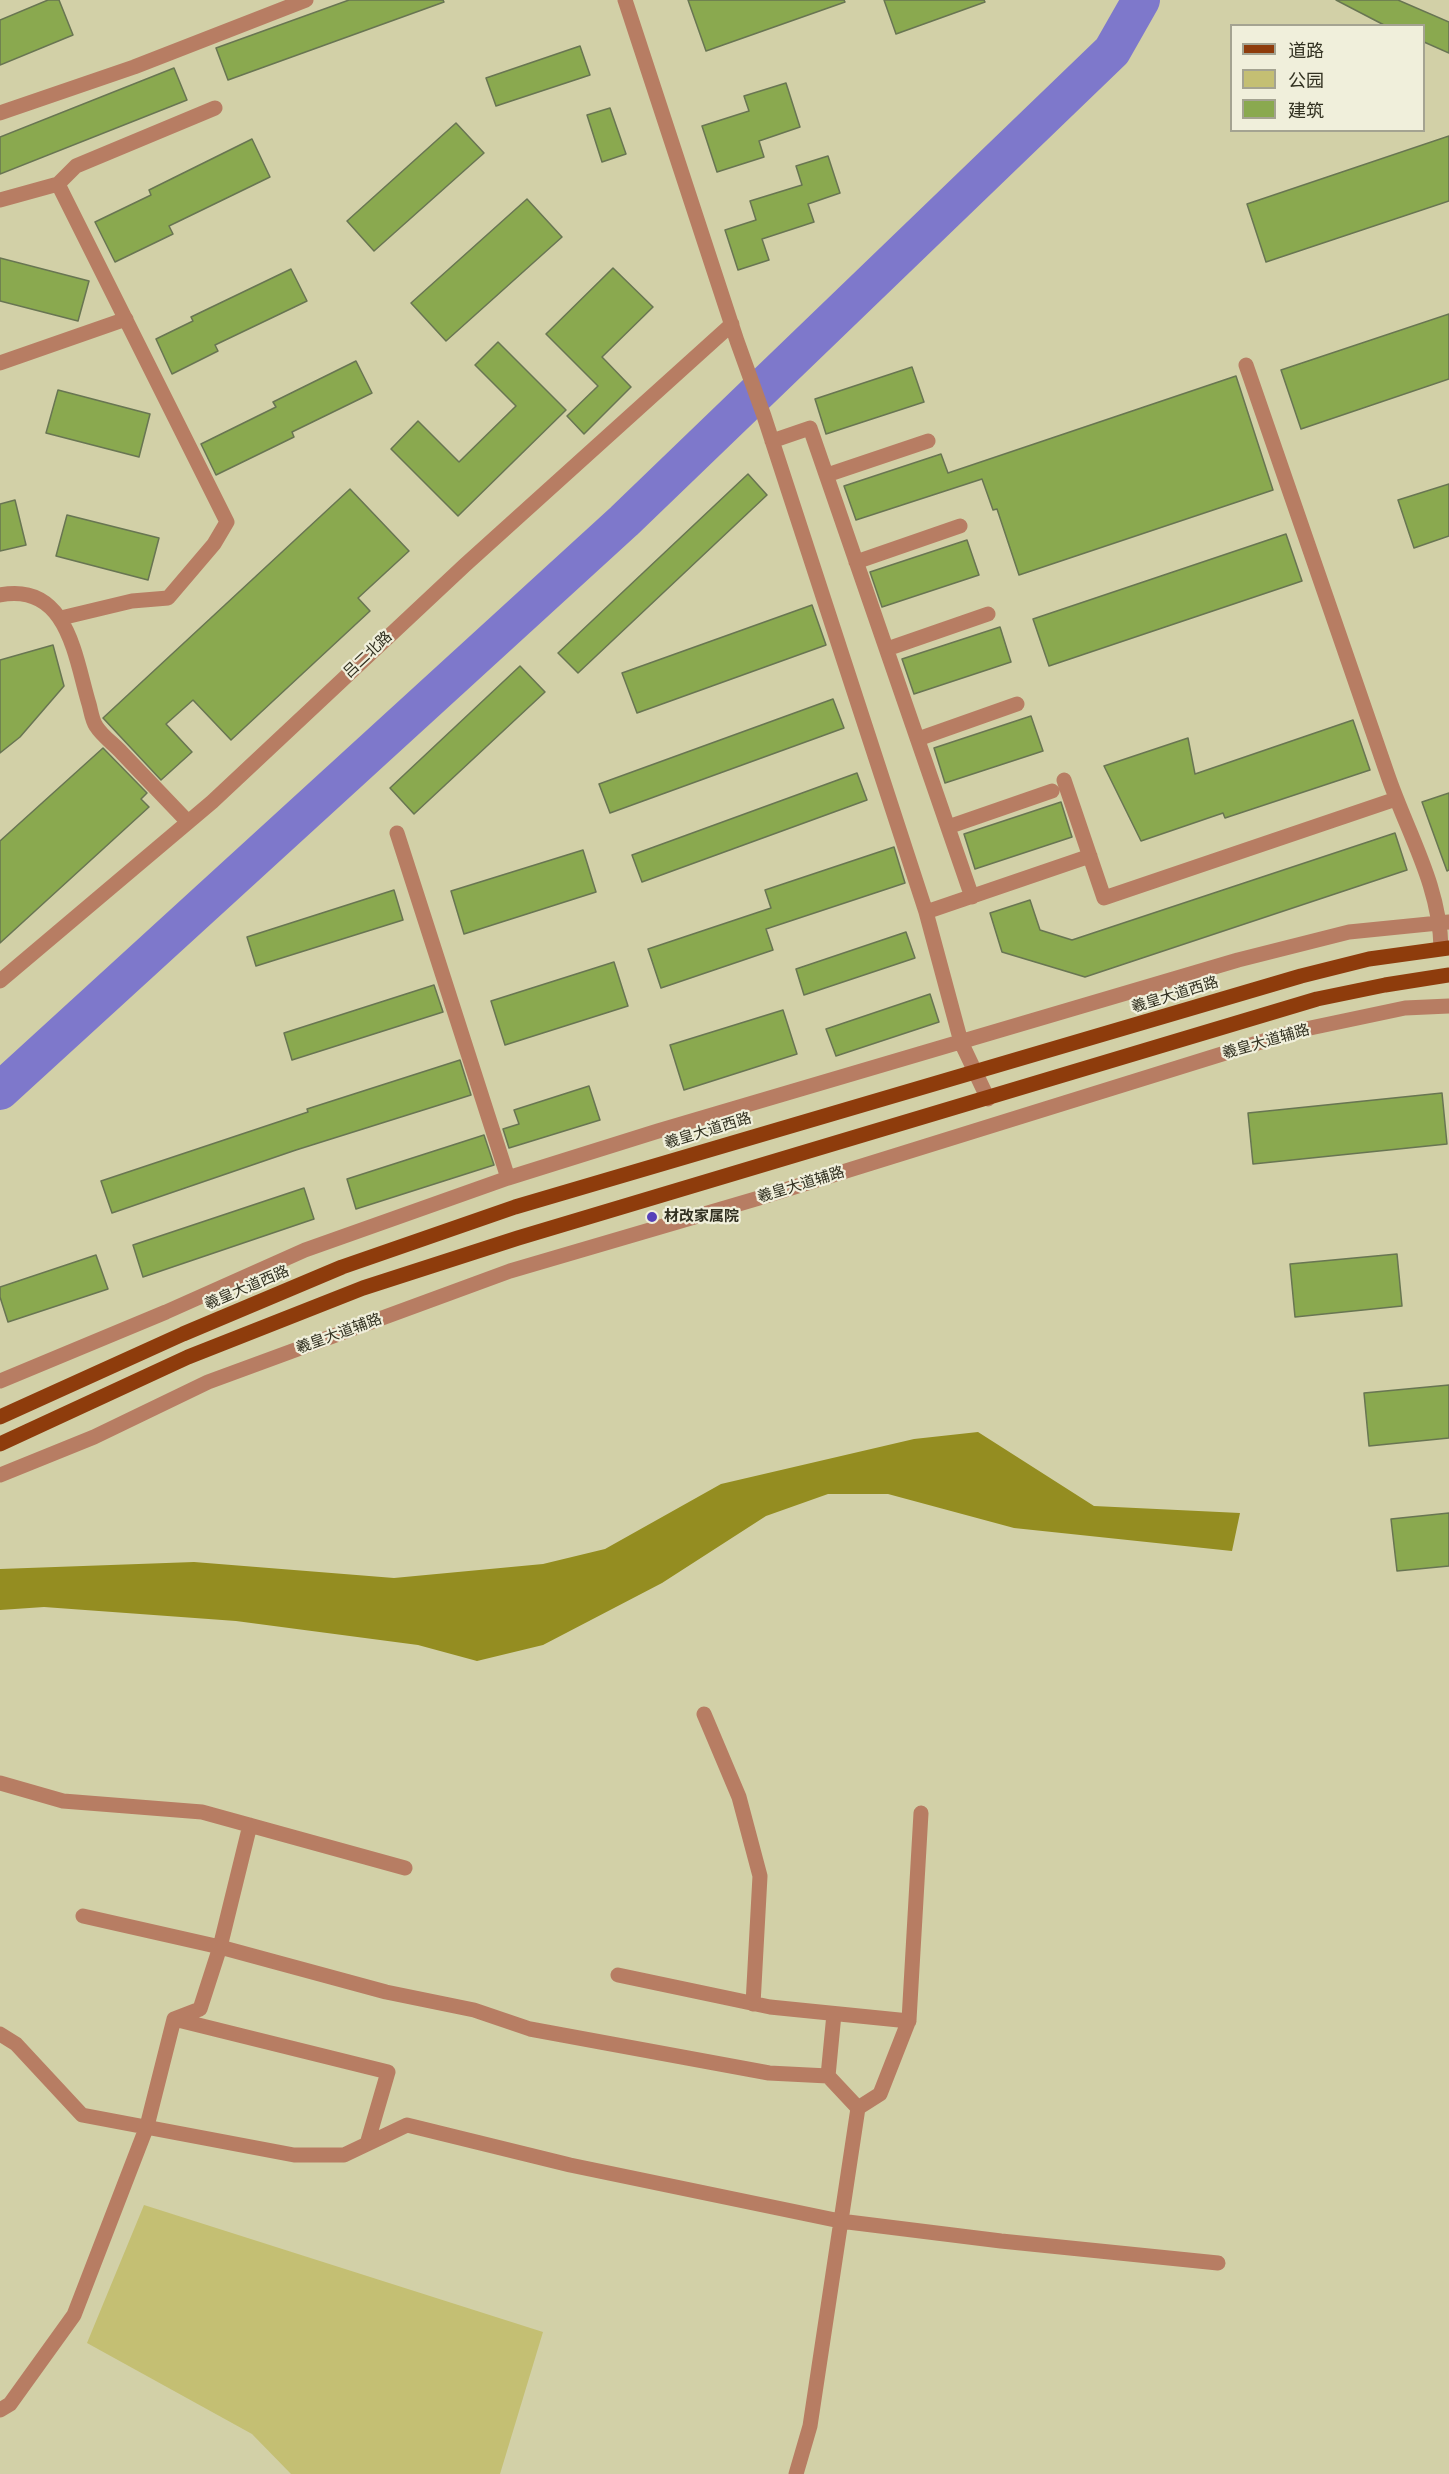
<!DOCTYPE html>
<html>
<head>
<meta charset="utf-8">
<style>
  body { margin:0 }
  #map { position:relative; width:1449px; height:2474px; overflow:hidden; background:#d2d0a7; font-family:"Libre Baskerville","Noto Sans SC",serif }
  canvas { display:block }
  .legend { position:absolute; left:1230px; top:24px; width:195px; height:108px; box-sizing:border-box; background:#f0efdb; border:2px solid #a4a391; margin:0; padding:8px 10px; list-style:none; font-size:18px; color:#323121 }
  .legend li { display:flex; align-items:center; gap:12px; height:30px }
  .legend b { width:30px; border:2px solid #a4a391 }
</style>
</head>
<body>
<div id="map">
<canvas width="1449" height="2474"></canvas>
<ul class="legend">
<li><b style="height:8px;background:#8e3c0c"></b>道路</li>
<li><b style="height:16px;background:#c4bf73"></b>公园</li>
<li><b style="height:16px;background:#8aa94f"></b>建筑</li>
</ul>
</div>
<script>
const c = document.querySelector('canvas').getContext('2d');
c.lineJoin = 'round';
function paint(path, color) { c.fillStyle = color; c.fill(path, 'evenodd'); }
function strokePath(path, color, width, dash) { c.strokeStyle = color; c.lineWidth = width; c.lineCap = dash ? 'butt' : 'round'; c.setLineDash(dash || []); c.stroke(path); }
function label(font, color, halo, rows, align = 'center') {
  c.font = font + ' "Libre Baskerville","Noto Sans SC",serif'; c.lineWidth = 4.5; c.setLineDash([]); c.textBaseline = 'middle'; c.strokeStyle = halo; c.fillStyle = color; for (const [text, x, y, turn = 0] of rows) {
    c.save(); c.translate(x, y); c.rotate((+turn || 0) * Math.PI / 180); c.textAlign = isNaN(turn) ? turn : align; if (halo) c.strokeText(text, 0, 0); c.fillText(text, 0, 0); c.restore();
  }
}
const green = new Path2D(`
  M144,2205L543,2332L500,2474H291L252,2434L87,2343Z`);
const forest = new Path2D(`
  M978,1432L1094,1506L1240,1513L1232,1551L1014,1528L888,1494H828L766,1516L662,1583L543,1645L477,1661L418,1645L236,1621L44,1607L0,1610V1569L194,1562L394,1578L543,1564L605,1549L721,1484L914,1439Z`);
const river = new Path2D(`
  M0,1091L624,521L1112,51L1141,0`);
const building = new Path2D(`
  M48,0H59L73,35L0,65V20Z
  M349,0H443L444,2L228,80L216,48Z
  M688,0H844L845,2L706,51Z
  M884,0H984L985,2L896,34Z
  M1336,0H1398L1449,22V53L1424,42V26H1386Z
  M580,46L590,75L496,106L486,78Z
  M174,68L187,100L0,174V137Z
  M786,83L800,127L759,141L764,157L717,172L702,126L749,111L744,96Z
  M610,108L626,154L602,162L587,115Z
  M456,123L484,153L374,251L347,221Z
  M1449,136V201L1266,262L1247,204Z
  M252,139L270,177L169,226L173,234L115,262L95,222L151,195L149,190Z
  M828,156L840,193L808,204L814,222L762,239L769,260L738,270L725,230L756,220L750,201L802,185L796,166Z
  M527,199L562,237L446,341L411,303Z
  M0,258L89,281L78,321L0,301Z
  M613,268L653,307L602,357L631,387L584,434L567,416L598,386L546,334Z
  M291,269L307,301L215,345L218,351L172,374L156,339L193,321L191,317Z
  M1449,314V379L1301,429L1281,370Z
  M498,342L566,410L458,516L391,449L418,421L459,462L516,406L475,365Z
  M356,361L372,393L292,432L294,437L216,475L201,444L276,407L273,402Z
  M912,367L924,402L826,434L815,399Z
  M1236,376L1273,490L1019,575L997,509L993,510L982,479L856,520L844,486L941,454L948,473Z
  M58,390L150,414L139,457L46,433Z
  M748,474L767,495L578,673L558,653Z
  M1449,484V536L1414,548L1398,500Z
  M350,489L409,551L358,598L370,611L231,740L193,700L166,724L192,752L161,780L103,718Z
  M15,500L26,545L0,551V504Z
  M67,515L159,538L148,580L56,556Z
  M1286,534L1302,581L1049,666L1033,619Z
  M967,540L979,575L882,607L870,572Z
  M812,605L826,645L637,713L622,673Z
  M1000,627L1011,662L914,694L902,659Z
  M53,645L64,686L20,737L0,753V660Z
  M520,666L545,692L414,814L390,788Z
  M833,699L844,728L610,813L599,784Z
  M1031,716L1043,751L945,783L934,748Z
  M1353,720L1370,770L1225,818L1223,813L1141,841L1104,766L1188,738L1195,774Z
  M103,748L147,793L141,799L149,807L0,943V841Z
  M857,773L867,800L642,882L632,855Z
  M1449,793V870L1447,871L1422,802Z
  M1061,802L1072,837L975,869L964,834Z
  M1395,833L1407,870L1085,977L1002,952L990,913L1030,900L1040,930L1072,940Z
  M894,847L905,883L766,929L773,950L661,988L648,949L771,908L765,890Z
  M583,850L596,892L464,934L451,891Z
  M394,890L403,920L256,966L247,937Z
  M906,932L915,958L804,995L796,969Z
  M614,962L628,1006L505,1045L491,1001Z
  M434,985L443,1012L292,1060L284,1033Z
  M930,994L939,1022L836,1056L826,1029Z
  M783,1010L797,1054L684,1090L670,1045Z
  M460,1060L471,1095L296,1150L112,1213L101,1181L308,1112L307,1109Z
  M589,1086L600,1120L509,1148L503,1129L519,1124L514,1110Z
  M1442,1093L1447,1144L1253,1164L1248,1113Z
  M484,1135L494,1165L356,1209L347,1179Z
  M304,1188L314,1219L143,1277L133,1245Z
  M1397,1254L1402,1306L1295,1317L1290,1264Z
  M96,1255L108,1289L8,1322L0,1297V1287Z
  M1449,1385V1438L1369,1446L1364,1393Z
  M1449,1513V1566L1397,1571L1391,1519Z`);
const minor = new Path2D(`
  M625,0L737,341L764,416L926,912L961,1042L988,1099
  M0,113L134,67L306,0
  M58,184L227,522L214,544L168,598L132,601L61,618
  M0,200L58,184L76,166L215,108
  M0,363L126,319
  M1246,365C1293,502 1340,639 1388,776C1408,834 1440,886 1441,948
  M772,441L810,428L972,897
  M827,475L928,441
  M856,562L960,526
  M0,595C68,582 75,658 89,704C91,711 92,720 96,726C102,736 114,744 122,753C144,776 166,799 188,822
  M887,649L988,614
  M918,739L1017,704
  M1064,780L1104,898L1396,799
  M948,827L1052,791
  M397,833L508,1178
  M926,912L1090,856
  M0,981L212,802L465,565L732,324
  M0,1381L166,1312L305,1250L508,1178L658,1131L1238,960L1349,932L1449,922
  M0,1475L94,1437L208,1382L510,1271L759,1198L1296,1031L1405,1008L1449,1006
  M704,1714L739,1797L760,1876L753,2004
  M0,1783L63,1801L202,1812L405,1868
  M83,1916L220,1947L386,1992L474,2010L530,2029L769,2073L828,2076
  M618,1975L770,2007L909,2021
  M834,2014L828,2076L858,2108
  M174,2019L388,2072L367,2144
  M174,2019L200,2009L220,1947L250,1825
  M0,2034L16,2044L82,2115L294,2155H344L407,2125L570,2165L840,2221L1001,2241L1218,2263
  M0,2410L10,2404L74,2315L147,2126L174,2019
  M796,2474L810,2426L858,2108L880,2094L909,2020L921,1813`);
const major = new Path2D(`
  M0,1417L183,1334L342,1267L515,1207L1301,976L1369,959L1449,948
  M0,1444L188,1357L363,1288L518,1238L1317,999L1385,985L1449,975`);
const markers = [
  [652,1217,6,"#5641b9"]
];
const streetNames = [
  ["吕二北路",368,655,-43],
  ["羲皇大道西路",1175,995,-17],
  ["羲皇大道辅路",1266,1042,-16],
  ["羲皇大道西路",708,1131,-17],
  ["羲皇大道辅路",801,1185,-17],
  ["羲皇大道西路",247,1288,-23],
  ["羲皇大道辅路",339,1334,-20]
];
const poiNames = [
  ["材改家属院",664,1217]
];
paint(green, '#c4bf73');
paint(forest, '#948d21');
strokePath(river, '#7e78cb', 38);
paint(building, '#8aa94f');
strokePath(building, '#687552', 1.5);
strokePath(minor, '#b77d63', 15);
strokePath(major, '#8e3c0c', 15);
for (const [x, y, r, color] of markers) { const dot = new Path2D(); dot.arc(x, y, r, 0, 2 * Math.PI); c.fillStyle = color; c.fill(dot); strokePath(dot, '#f0efdb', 2); }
label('15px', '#323121', '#f0efdb', streetNames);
label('bold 15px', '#323121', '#f0efdb', poiNames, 'left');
</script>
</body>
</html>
